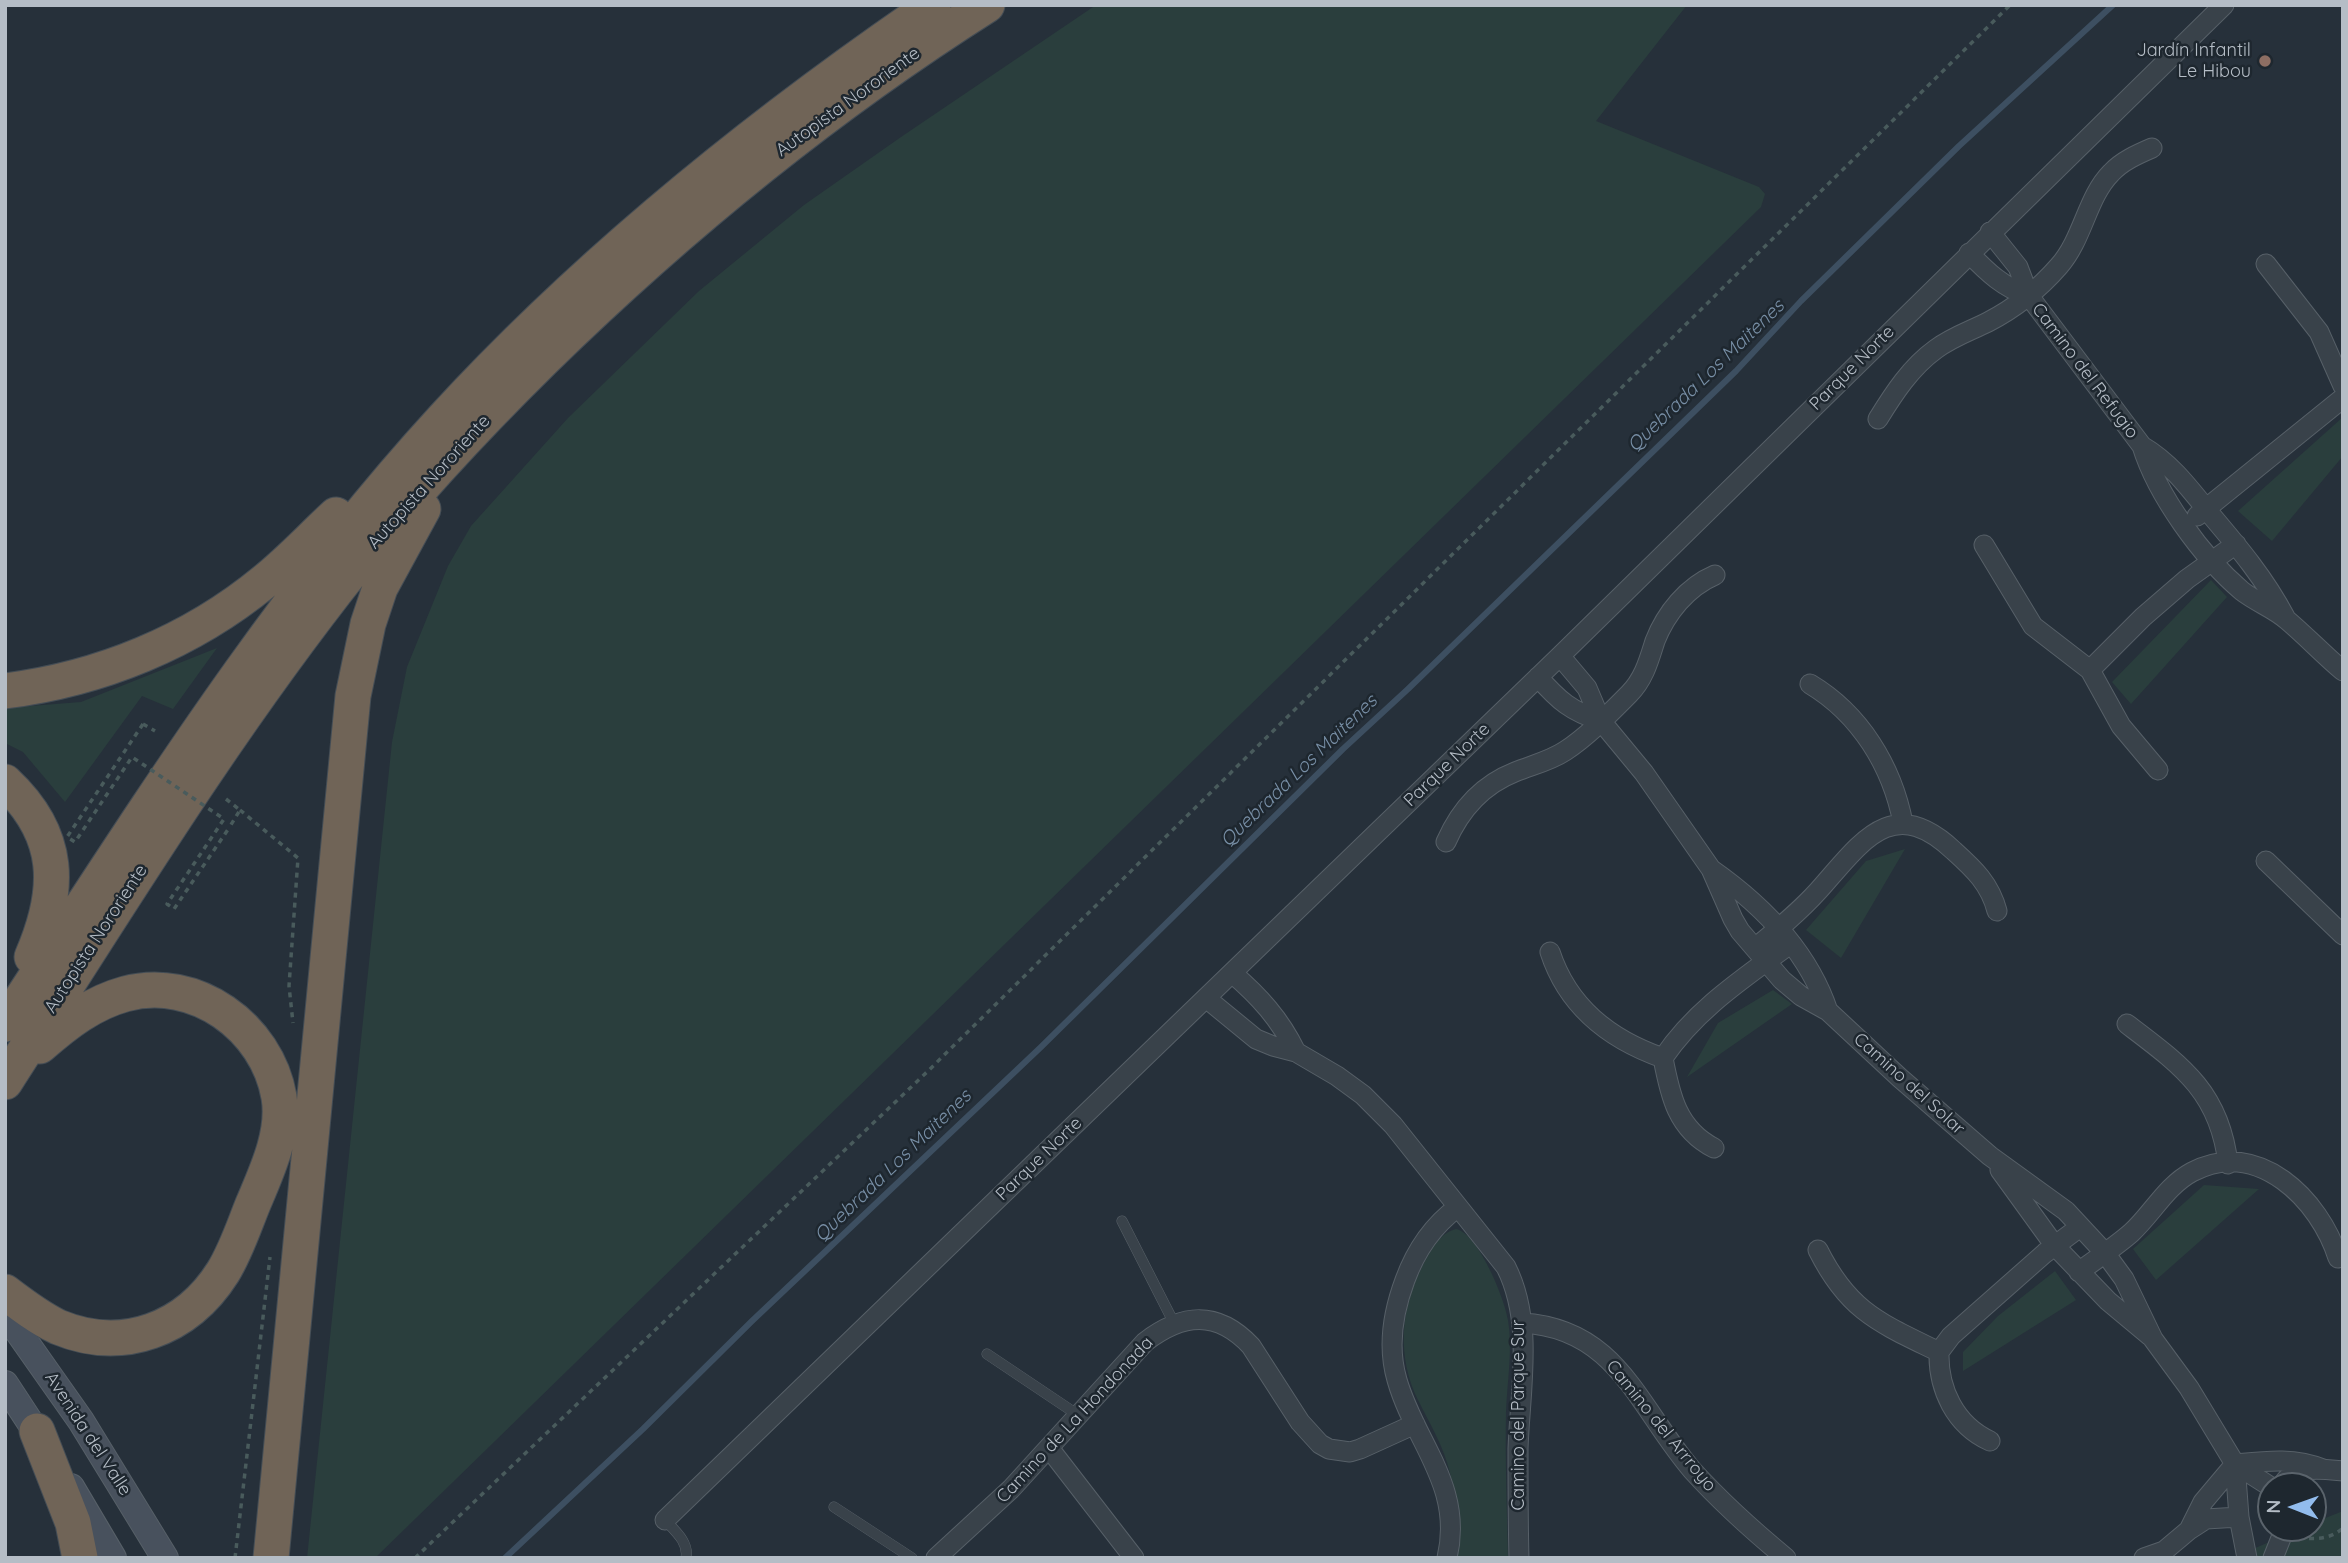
<!DOCTYPE html>
<html>
<head>
<meta charset="utf-8">
<style>
  body { margin:0 }
  #map { position:relative; width:2348px; height:1563px; overflow:hidden; background:#26303a; font-family:Quicksand,sans-serif }
  canvas { display:block }
  .frame { position:absolute; inset:0; border:7px solid #b5bdc6; pointer-events:none }
  .north { position:absolute; left:2257px; top:1472px; width:70px; height:70px; box-sizing:border-box; background:#1e272f; border:2px solid #5a636b; border-radius:50%; rotate:271deg; font-size:19px; font-weight:700; line-height:28px; text-align:center; color:#b5bdc6 }
  .north::after { content:''; display:block; margin:auto; width:24px; height:32px; background:#92bced; clip-path:polygon(50% 0,100% 100%,50% 72%,0 100%) }
</style>
</head>
<body>
<div id="map">
<canvas width="2348" height="1563"></canvas>
<div class="frame"></div>
<div class="north">N</div>
</div>
<script>
const c = document.querySelector('canvas').getContext('2d');
c.lineJoin = 'round';
function paint(path, color) { c.fillStyle = color; c.fill(path, 'evenodd'); }
function strokePath(path, color, width, dash) { c.strokeStyle = color; c.lineWidth = width; c.lineCap = dash ? 'butt' : 'round'; c.setLineDash(dash || []); c.stroke(path); }
function label(font, color, halo, rows, align = 'center') {
  c.font = font + ' Quicksand,sans-serif'; c.lineWidth = 5; c.setLineDash([]); c.textBaseline = 'middle'; c.strokeStyle = halo; c.fillStyle = color; for (const [text, x, y, turn = 0] of rows) {
    c.save(); c.translate(x, y); c.rotate((+turn || 0) * Math.PI / 180); c.textAlign = isNaN(turn) ? turn : align; if (halo) c.strokeText(text, 0, 0); c.fillText(text, 0, 0); c.restore();
  }
}
const green = new Path2D(`
  M1096,5H1687L1596,121L1759,187L1765,194L1761,207L375,1558H307L392,742L407,667L448,566L471,526L568,418L699,291L804,205L901,137Z
  M2343,417V456L2272,541L2238,511Z
  M2211,580L2227,597L2131,704L2112,682Z
  M217,648L173,709L142,696L65,802L23,752L5,743V708L81,702Z
  M1905,849L1841,958L1806,930L1866,861Z
  M1773,990L1792,1004L1687,1077L1718,1023Z
  M2204,1185L2259,1189L2156,1280L2133,1249Z
  M1456,1229C1478,1233 1505,1299 1508,1320C1513,1349 1507,1382 1506,1412C1505,1460 1507,1509 1508,1558H1456C1457,1528 1458,1502 1450,1473C1444,1447 1430,1424 1418,1400C1397,1357 1400,1310 1422,1267C1430,1252 1439,1233 1456,1229Z
  M2055,1271L2076,1300L1963,1371V1352L1998,1316Z
  M2343,1511V1558H2232L2302,1528H2313V1523Z`);
const stream = new Path2D(`
  M505,1558L643,1429L752,1321L1041,1047L1343,749L1408,689L1736,371L1801,301L1959,146L2113,5`);
const path = new Path2D(`
  M143,724L155,731
  M226,799L240,810L229,828
  M240,810L298,858L289,986L293,1023
  M2299,1538C2316,1539 2329,1540 2343,1528
  M235,1558L270,1257
  M415,1558L927,1072L2010,5`);
const lane = new Path2D(`
  M1122,1221L1174,1323
  M987,1354L1078,1415
  M834,1507L912,1558
  M665,1520C675,1531 689,1542 686,1558`);
const street = new Path2D(`
  M1990,232L2018,267L2029,296L2142,446C2157,495 2202,557 2242,591C2256,602 2275,609 2287,620C2306,636 2324,655 2343,671
  M1969,253C1987,272 2004,288 2029,296
  M2266,264L2319,332L2343,386
  M1878,419C1894,393 1911,367 1936,349C1952,337 1970,331 1988,322C2015,308 2039,289 2059,266C2083,239 2087,197 2111,173C2122,161 2138,154 2152,148
  M2142,446C2171,463 2190,489 2211,515C2239,548 2265,579 2285,617
  M2197,516L2343,398
  M1984,545L2033,626L2090,670L2121,726L2158,770
  M1560,656L1587,688L1601,721L1644,773L1711,869L1733,919L1740,931L1782,980L1801,996L1828,1011L1900,1078L1990,1156L2066,1211L2105,1253L2124,1279L2153,1339L2189,1388L2235,1464L2239,1517L2247,1558
  M2090,670L2143,617L2187,579L2236,544
  M1538,677C1559,701 1571,711 1601,721
  M1810,684C1860,714 1892,766 1903,823
  M1446,842C1460,810 1482,785 1515,772C1532,765 1550,761 1565,751C1588,736 1610,713 1629,694C1644,679 1649,660 1655,641C1666,613 1687,587 1715,575
  M2266,861L2343,935
  M1711,869C1761,904 1808,951 1828,1011
  M1755,948C1777,930 1799,912 1818,891C1861,843 1892,792 1954,851C1974,869 1990,884 1997,911
  M1550,952C1568,1007 1609,1039 1663,1058
  M1232,973C1259,996 1280,1019 1296,1052
  M1206,998L1256,1039L1273,1046L1296,1052L1337,1076L1363,1095L1393,1125L1506,1267C1534,1322 1520,1390 1518,1449C1518,1485 1518,1522 1519,1558
  M2127,1024C2181,1065 2220,1092 2228,1164
  M1714,1148C1677,1129 1670,1095 1663,1058C1696,1009 1744,978 1790,944
  M2000,1170L2055,1246L2108,1301L2150,1336
  M1818,1250C1849,1312 1880,1323 1939,1352C1938,1389 1955,1425 1990,1441
  M2079,1272C2096,1259 2115,1247 2131,1233C2152,1214 2166,1186 2192,1172C2258,1137 2320,1200 2338,1258
  M1522,1323C1617,1328 1638,1407 1692,1470C1721,1502 1752,1530 1786,1558
  M1939,1352L1951,1336L2045,1253L2080,1227
  M1049,1448L1134,1558
  M2235,1464L2271,1487
  M2282,1486C2293,1464 2322,1469 2343,1471
  M665,1520L1560,656L2224,5
  M2189,1530L2203,1502L2235,1464C2265,1461 2294,1457 2323,1469
  M936,1558L1011,1489L1145,1342C1183,1313 1217,1310 1251,1346L1300,1422L1320,1444L1329,1449L1350,1452L1360,1449L1415,1424
  M1447,1558C1464,1486 1415,1443 1397,1380C1387,1346 1393,1312 1405,1280C1416,1250 1432,1226 1458,1207
  M2144,1558L2164,1551L2189,1530L2206,1519L2239,1517
  M2273,1558L2285,1528`);
const secondary = new Path2D(`
  M5,1313L81,1421L165,1558
  M5,1384L45,1445
  M71,1487L113,1558`);
const highway = new Path2D(`
  M5,691C100,679 191,642 265,581C290,561 312,537 336,515
  M5,782C62,835 61,890 32,957
  M5,1024C142,816 274,603 443,419C588,261 756,126 933,5
  M5,1082C117,908 225,730 354,568C412,494 476,426 543,360C679,227 826,107 987,5
  M5,1292C22,1305 39,1318 58,1327C123,1354 187,1329 223,1272C236,1251 244,1226 253,1204C267,1171 285,1133 279,1097C267,1027 195,975 125,994C92,1003 66,1023 40,1046
  M37,1431L73,1523L80,1558
  M271,1558L353,696L368,624L380,588L423,509`);
const pathBridge = new Path2D(`
  M143,724L67,837L75,842L132,757L224,819L167,904L174,909L229,828`);
const markers = [
  [2265,61,7,"#8d6e63"]
];
const poiNames = [
  ["Jardín Infantil",2251,51],
  ["Le Hibou",2251,72]
];
const streetNames = [
  ["Autopista Nororiente",848,102,-36],
  ["Parque Norte",1852,368,-45],
  ["Camino del Refugio",2085,371,53],
  ["Autopista Nororiente",429,482,-48],
  ["Parque Norte",1447,765,-44],
  ["Autopista Nororiente",96,939,-57],
  ["Camino del Solar",1909,1084,42],
  ["Parque Norte",1039,1159,-44],
  ["Camino del Parque Sur",1519,1415,-90],
  ["Camino de La Hondonada",1075,1420,-47],
  ["Camino del Arrroyo",1661,1426,51],
  ["Avenida del Valle",88,1434,57]
];
const waterNames = [
  ["Quebrada Los Maitenes",1706,376,-44],
  ["Quebrada Los Maitenes",1299,771,-44],
  ["Quebrada Los Maitenes",893,1166,-44]
];
paint(green, '#2a3e3d');
strokePath(stream, '#3d4f61', 6);
strokePath(lane, '#576068', 11);
strokePath(street, '#576068', 21);
strokePath(secondary, '#576068', 28);
strokePath(highway, '#444d55', 37);
strokePath(path, '#495b5c', 3.5, [5, 5]);
strokePath(lane, '#39424a', 10);
strokePath(street, '#39424a', 19);
strokePath(secondary, '#48515d', 26);
strokePath(highway, '#706457', 35);
strokePath(pathBridge, '#495b5c', 3.5, [5, 5]);
for (const [x, y, r, color] of markers) { const dot = new Path2D(); dot.arc(x, y, r, 0, 2 * Math.PI); c.fillStyle = color; c.fill(dot); strokePath(dot, '#1e272f', 2.5); }
label('18px', '#b5bdc6', '#1e272f', poiNames, 'right');
label('18px', '#b5bdc6', '#1e272f', streetNames);
label('italic 19px', '#788fa6', '#1e272f', waterNames);
</script>
</body>
</html>
